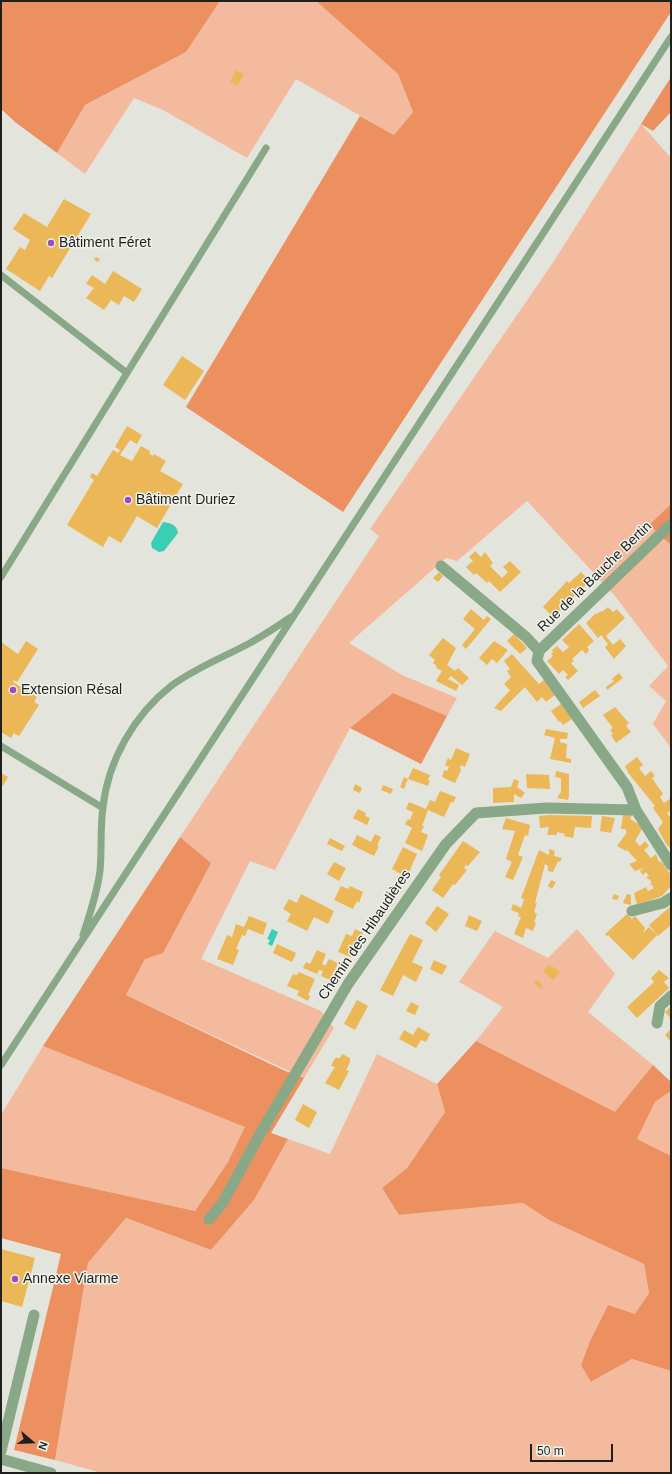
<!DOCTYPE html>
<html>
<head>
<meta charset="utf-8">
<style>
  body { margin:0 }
  #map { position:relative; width:672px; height:1474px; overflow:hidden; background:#e3e4dc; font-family:Helvetica,sans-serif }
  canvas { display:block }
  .frame { position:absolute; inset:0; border:2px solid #1f1f1d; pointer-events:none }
  .north { position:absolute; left:12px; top:1422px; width:40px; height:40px; -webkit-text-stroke:3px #f0f2ea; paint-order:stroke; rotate:109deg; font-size:11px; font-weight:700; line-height:16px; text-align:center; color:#1f1f1d }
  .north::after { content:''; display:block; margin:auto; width:14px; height:18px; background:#1f1f1d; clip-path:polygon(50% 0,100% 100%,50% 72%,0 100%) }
  .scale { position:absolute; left:530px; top:1444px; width:83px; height:18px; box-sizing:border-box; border:2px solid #1f1f1d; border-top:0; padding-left:5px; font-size:12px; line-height:14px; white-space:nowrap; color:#1f1f1d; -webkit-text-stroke:3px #f0f2ea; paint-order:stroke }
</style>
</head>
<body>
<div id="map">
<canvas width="672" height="1474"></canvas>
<div class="frame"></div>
<div class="north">N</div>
<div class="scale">50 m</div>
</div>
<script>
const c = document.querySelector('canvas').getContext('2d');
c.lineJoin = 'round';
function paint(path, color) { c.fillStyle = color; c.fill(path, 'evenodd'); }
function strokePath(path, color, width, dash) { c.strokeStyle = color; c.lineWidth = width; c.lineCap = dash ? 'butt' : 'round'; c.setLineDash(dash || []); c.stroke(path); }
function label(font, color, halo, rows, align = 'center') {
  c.font = font + ' Helvetica,sans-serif'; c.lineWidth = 3; c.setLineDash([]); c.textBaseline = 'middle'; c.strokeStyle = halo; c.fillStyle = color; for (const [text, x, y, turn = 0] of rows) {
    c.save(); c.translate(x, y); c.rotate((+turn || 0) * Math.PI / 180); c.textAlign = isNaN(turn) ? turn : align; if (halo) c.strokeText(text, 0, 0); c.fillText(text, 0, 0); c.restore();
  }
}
const green = new Path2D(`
  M220,1H316L398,74L413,112L394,135L296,79L247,158L163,110L134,98L85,174L57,153L85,105L186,52Z
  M641,124L671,158V504L649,525L671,545V748L653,724L666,701L649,686L668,666L615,596L527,501L457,561L446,558L349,643L402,675L457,698L447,716L393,693L350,728L275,870L250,861L201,959L321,1011L334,1028L304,1078L126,995L145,959L210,863L180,837L379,536L370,529L552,264Z
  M577,929L615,974L588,1012L653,1065L615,1113L476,1041L503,1007L459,982L495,931L548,958Z
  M43,1046L246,1127L228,1162L195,1211L1,1168V1115Z
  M377,1054L437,1084L445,1112L407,1168L382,1188L399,1215L523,1203L549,1220L644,1264L649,1293L635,1315L608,1305L590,1341L581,1365L592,1382L632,1359L671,1371V1473H102L55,1460L88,1263L126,1218L211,1250L254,1200L288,1139L330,1154Z
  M671,1091V1156L637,1139L655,1102Z`);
const forest = new Path2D(`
  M1,1H220L186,52L85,105L57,153L15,122L1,109Z
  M316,1H671V12L343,512L186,407L360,116L394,135L413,112L398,74Z
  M671,77V112L653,131L641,124Z
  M671,504V545L649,525Z
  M393,693L447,716L421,764L350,728Z
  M180,837L211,863L163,953L145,959L126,995L283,1070L304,1078L271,1133L288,1139L254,1200L211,1250L126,1218L88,1263L55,1460L14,1450L61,1254L1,1238V1168L195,1211L228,1162L245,1127L43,1046Z
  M476,1041L615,1112L653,1065L671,1082V1091L655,1102L637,1139L671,1156V1371L632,1359L591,1382L581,1365L590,1341L608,1305L635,1314L649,1293L644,1264L549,1220L523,1203L399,1215L382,1188L407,1168L445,1112L437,1084Z`);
const water = new Path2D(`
  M163,522C171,523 177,525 178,533L164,551L159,552L152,548L151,543Z
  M272,929L278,932L272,946L268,944L270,940L267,939Z`);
const building = new Path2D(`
  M236,70L244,74L237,86L230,82Z
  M64,199L91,214L52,278L49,276L40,291L6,269L20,247L25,250L30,240L13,229L24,213L47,227Z
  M96,257L100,259L98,262L94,260Z
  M113,271L142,289L134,302L124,296L119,305L111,300L104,310L86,298L94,288L86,284L92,275L105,284Z
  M182,356L204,371L185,400L163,385Z
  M127,426L142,435L137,444L130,440L120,455L132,461L141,446L150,451L149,453L153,456L154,454L166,461L160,471L183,484L157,528L137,516L121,543L109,536L103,547L67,525L94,480L90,477L92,473L97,476L113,450L118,453L120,450L115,447Z
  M475,551L481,557L485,552L493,563L490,566L502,578L508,572L503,567L510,561L521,572L500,592L489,581L487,583L476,573L474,575L466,567L473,561L469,557Z
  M613,554L619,560L613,567L609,563L606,566L604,563Z
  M439,572L443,576L438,582L433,578Z
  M581,572L590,581L553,617L543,607L567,581L569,583Z
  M608,607L613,612L617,609L625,618L606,636L613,645L620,639L626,646L614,659L605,647L608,644L601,635L598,638L586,623L596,613L597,614L601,611L602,612Z
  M471,609L484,620L487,616L491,619L466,649L462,645L475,629L463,619Z
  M579,624L594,641L587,647L589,650L586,654L582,650L572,659L574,661L571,663L578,671L568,680L565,677L568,675L563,670L559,674L547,661L553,656L551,654L553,652L552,650L557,646L563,652L569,647L562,640Z
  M514,634L527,648L520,654L507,641Z
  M443,638L456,648L447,665L455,671L458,668L469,678L462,685L451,676L448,679L459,685L456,691L436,681L442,671L436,668L437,666L433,663L435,660L429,655Z
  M26,641L38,649L17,682L14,680L13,682L37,697L34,702L39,705L19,736L14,733L11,738L1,732V642L18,654Z
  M494,641L508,650L497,663L492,659L487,665L479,658Z
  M512,654L539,684L544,680L555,695L546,702L542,697L537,702L525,687L501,711L494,708L510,690L504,684L511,677L507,671L510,669L504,661Z
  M619,673L623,678L607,690L606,687L614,681L612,679Z
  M595,690L600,696L583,708L579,702Z
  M561,704L572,719L563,725L560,721L559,722L551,711Z
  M615,707L629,723L626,726L631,732L616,743L611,735L613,734L610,730L613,728L603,715Z
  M546,729L568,733L567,739H560V742L567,744L566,758L571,759V763L550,759L555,738L544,735Z
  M456,748L470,754L465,767L461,765L460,767L461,770L455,783L442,777L444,770L447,771L449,767L445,765L448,758L451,760Z
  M637,757L643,765L639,768L645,776L651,771L655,776L652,778L663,794L660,797L664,803L671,798V810L667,813L671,818V849L666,844L658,829L663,822L653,808L655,806L629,774L625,766Z
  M413,768L430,775L428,780L430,781L428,786L408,779L404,789L400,787L404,777L408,779Z
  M556,771L569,774V796L568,800L557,798L561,792V778L555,777Z
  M1,773L8,777L3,786L1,784Z
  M526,774L549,775L550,789L527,788Z
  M514,779L519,781L517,787L525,793L521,798L514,794V802L493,803V788L511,787Z
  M355,784L362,788L360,793L353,790Z
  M383,785L393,789L391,794L381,790Z
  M440,791L456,797L453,803L451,802L444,817L428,810L422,826H424L421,832L428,835L422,851L405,843L412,828L405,824L408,819L410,820L413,812L406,809L409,802L426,809L430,800L435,802Z
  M358,809L366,813L365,816L370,818L367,825L353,818Z
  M549,815L592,816L591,828L575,827L573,838L564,836L565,834L557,832V835H547L549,827L540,828L539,816Z
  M623,815H632L630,819L643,827L635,841L640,846L645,841L649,846L644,850L651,858L656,854L659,862L661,861L671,875V886L662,896L637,905L634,893L646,887L648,891L654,888L650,883L652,882L646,877L649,876L646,872L643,875L640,871L644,868L635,871L629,864L637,861L627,850L626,851L617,846L627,832L625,829H621Z
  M602,816L615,818L611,833L600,831Z
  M506,818L530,825L528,836L525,835L518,855L523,857L513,880L505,877L512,862L506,859L515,831L502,829Z
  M375,834L381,837L377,845L379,846L374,856L352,845L357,835L371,842Z
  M330,838L345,846L342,851L327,844Z
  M463,841L480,852L468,866L466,865L464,868L467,870L455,885L453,884L443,898L432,890L441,877L439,875Z
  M403,847L417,854L407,877L392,869Z
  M549,849L555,851L554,856L562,858L560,862L558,861L553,872L548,871V866L545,864L535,903H537L534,912L537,914L534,922L536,923L533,931L526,928L523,938L514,934L521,917L518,916L519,913L511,910L513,904L521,908L524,899L521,898L539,850L549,855Z
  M334,862L346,868L339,881L327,874Z
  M551,880L556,882L552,889L548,886Z
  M341,886L348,889L350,886L363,892L359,903L357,901L353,909L334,900Z
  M301,894L334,911L328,924L314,917L307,931L287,921L291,914L283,909L289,899L297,903Z
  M614,894L619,896L617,900L612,899Z
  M627,894L631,895V905L623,903Z
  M437,906L449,914L436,932L425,923Z
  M671,906V925L658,936L649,925Z
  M627,914L632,919L635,916L645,928L643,933L649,927L657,935L633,960L608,935L607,936L605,934Z
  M469,915L482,921L477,931L465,926Z
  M249,916L267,923L263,935L248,929L245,936L242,935L236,949L239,950L233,965L217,959L227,935L232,937L236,924L244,927Z
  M355,929L363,933L351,957L338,952L346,934L352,936Z
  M410,934L423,940L412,962L423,967L416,982L403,975L393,996L380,990Z
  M277,944L296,953L292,962L273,953Z
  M317,950L326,954L322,964L325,966L329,959L338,963L330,980L321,976L323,971L319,970L317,974L303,968L306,962L310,964Z
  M434,960L447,966L442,975L430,969Z
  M549,964L560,972L553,980L543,972Z
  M659,970L669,978L664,982L669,988L637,1018L627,1007L654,982L651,978Z
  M299,972L315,979L308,995L310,996L308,1001L297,995L299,991L287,986L293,974L297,975Z
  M537,980L543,986L540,989L534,982Z
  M357,1000L368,1006L355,1030L344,1024Z
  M411,1002L419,1006L415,1015L406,1011Z
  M671,1006V1019L665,1012Z
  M418,1027L430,1034L426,1042L421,1040L416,1048L399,1039L404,1030L413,1035Z
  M671,1029V1042L665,1035Z
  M342,1054L350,1058V1062L346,1070L349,1071L339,1090L325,1083L335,1067L331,1066L335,1058H340Z
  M303,1104L317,1112L309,1128L295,1120Z
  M1,1249L35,1258L22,1307L1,1301Z`);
const service = new Path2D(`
  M1,275L127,373
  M1,577L266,148
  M1,746L103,808
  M83,935C90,914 97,893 100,871C102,850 100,828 103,807C108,761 134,715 171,686C195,668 224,657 250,643C264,635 278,626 291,617
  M1,1065L671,37`);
const minor = new Path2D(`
  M671,524L539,651L537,661L627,787L636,810L671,865
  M441,566L526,637L539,651
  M632,911L663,903L671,898
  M657,1023L660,1006L671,996
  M209,1219L222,1204L260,1134L348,984L446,844L476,813L546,808L636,810
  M1,1451L34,1315
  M1,1459L51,1473`);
const markers = [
  [51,243,4,"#964ec2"],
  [128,500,4,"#964ec2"],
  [13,690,4,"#964ec2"],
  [15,1279,4,"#964ec2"]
];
const poiNames = [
  ["Bâtiment Féret",59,243],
  ["Bâtiment Duriez",136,500],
  ["Extension Résal",21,690],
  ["Annexe Viarme",23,1279]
];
const streetNames = [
  ["Rue de la Bauche Bertin",595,577,-44],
  ["Chemin des Hibaudières",365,935,-56]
];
paint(green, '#f4ba9d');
paint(forest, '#ec9060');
paint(water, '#3acfb5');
paint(building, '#ecb756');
strokePath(service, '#88a888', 7);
strokePath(minor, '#88a888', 11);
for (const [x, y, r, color] of markers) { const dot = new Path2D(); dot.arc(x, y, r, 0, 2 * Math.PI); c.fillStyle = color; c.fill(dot); strokePath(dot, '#f0f2ea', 1.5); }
label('14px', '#1f1f1d', '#f0f2ea', poiNames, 'left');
label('14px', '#1f1f1d', '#f0f2ea', streetNames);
</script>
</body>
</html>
